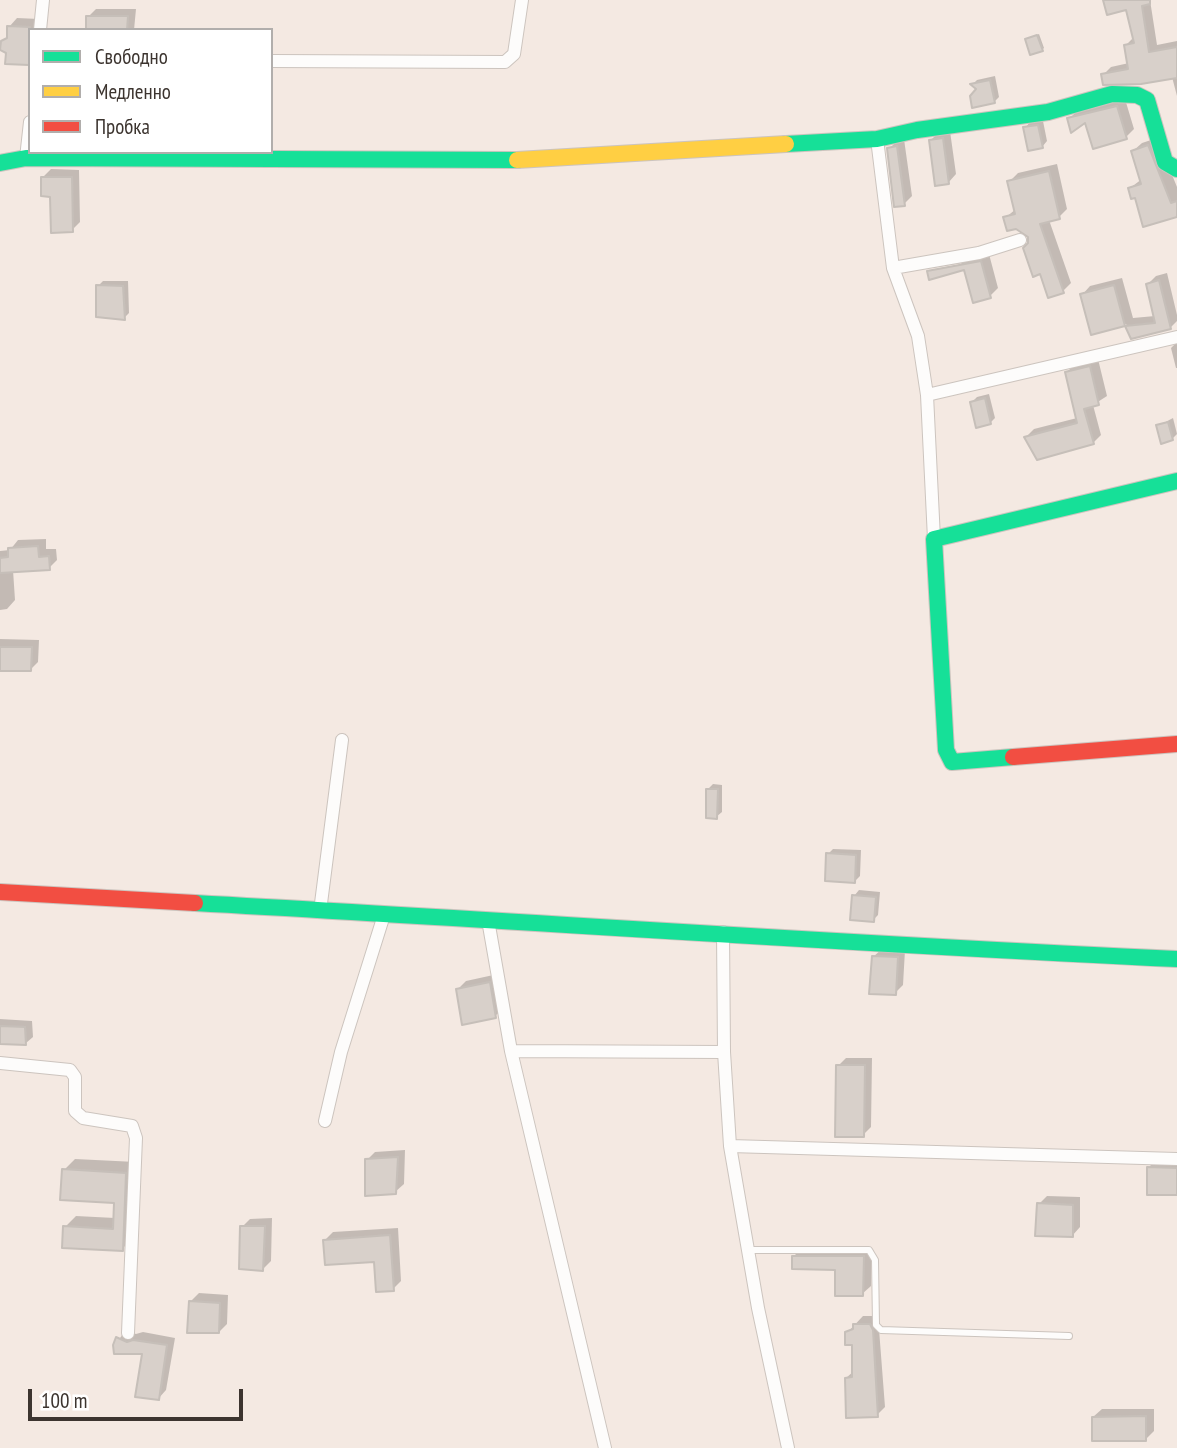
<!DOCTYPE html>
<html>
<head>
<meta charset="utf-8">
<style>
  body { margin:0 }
  #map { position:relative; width:1177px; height:1448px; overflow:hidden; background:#f4e9e2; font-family:"PT Sans Narrow",sans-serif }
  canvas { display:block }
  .legend { position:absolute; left:28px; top:28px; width:245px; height:126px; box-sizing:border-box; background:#fff; border:2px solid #b1aeac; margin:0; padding:9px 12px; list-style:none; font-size:21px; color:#3c342f }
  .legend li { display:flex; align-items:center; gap:14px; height:35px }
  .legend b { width:35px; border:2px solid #b1aeac }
  .scale { position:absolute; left:28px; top:1389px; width:215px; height:32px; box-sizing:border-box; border:4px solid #3c342f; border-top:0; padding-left:9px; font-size:21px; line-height:24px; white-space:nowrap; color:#3c342f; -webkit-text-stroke:5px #fff; paint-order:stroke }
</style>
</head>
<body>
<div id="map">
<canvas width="1177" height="1448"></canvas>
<ul class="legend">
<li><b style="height:9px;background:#16e098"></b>Свободно</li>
<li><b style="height:9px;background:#ffcf43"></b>Медленно</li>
<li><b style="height:9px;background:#f24e42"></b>Пробка</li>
</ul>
<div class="scale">100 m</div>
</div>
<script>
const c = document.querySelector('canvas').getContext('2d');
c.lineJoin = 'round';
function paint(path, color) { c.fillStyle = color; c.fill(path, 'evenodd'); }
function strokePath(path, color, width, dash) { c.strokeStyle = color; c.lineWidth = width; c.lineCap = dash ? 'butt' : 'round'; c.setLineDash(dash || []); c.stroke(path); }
const shadow = new Path2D(`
  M1105,0H1150L1157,45L1177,41V96L1172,77L1103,75L1111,67L1129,63L1126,45L1135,36L1128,8Z
  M96,9H136L134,30H88V17Z
  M17,18L39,19L38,30H30L29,63L8,52L3,42L9,36V27Z
  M1039,34L1044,48L1042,50L1027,39Z
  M995,76L999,97L994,102L973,84L977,80Z
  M1125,99L1134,129L1126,137L1086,120L1069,119L1077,111Z
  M1043,121L1047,141L1042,147L1025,128L1030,122Z
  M950,131L956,174L948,183L931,140L939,132Z
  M1157,138L1177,187V216L1136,196L1130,188L1142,179L1133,151L1142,143Z
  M904,139L912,196L904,204L889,149L897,141Z
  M1057,164L1067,209L1059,217L1049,220L1071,283L1063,291L1030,243V236L1005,218L1016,209L1009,182L1018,173Z
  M51,169L79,170L80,222L72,230L42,178Z
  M989,254L998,288L990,296L966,268H955L962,263L932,268L937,263Z
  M1167,273L1177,315V321L1170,328L1132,337L1126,324L1092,333L1082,295L1090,286L1122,278L1133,318L1155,316L1148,284L1156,276Z
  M103,281H128L129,313L124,318L98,286Z
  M1177,342V368H1176L1171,348Z
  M1098,359L1107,396L1093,405L1101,435L1093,443L1026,437L1034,429L1077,418L1067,372L1075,364Z
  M989,394L995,418L990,423L972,402L977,397Z
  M1173,418L1177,434L1172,439L1158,426Z
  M46,539V549H56L57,560L49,568L13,570L15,600L7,609L0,610V551L10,550L18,540Z
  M0,639L39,640L38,662L30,670L0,669Z
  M713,784L722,785V812L716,817L708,789Z
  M833,849L861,850L860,876L855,881L828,854Z
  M859,890L880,892L878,915L873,920L854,896Z
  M882,949L905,950L903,985L895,993L873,957Z
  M498,974L504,1008L495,1016L458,989L466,981Z
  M0,1019L32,1021L33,1037L26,1043L0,1042Z
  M846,1058H872L871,1127L863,1135L838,1066Z
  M405,1150L404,1184L395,1192L367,1160L375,1152Z
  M75,1159L136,1162L133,1238L122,1249L65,1227L76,1216L115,1218L116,1202L64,1170Z
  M1155,1161L1177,1162V1194L1148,1168Z
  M1047,1196L1080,1197V1227L1072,1236L1039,1204Z
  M272,1218L271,1261L263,1269L242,1227L250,1219Z
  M398,1228L401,1281L393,1289L376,1260L325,1240L333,1232Z
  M802,1248H871V1286L862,1294L836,1268L794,1256Z
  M199,1293L228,1295L227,1324L219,1332L191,1301Z
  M863,1316H878L885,1407L877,1415L846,1378L854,1371V1343L847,1333Z
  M126,1330L136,1334L143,1332L175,1338L166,1390L158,1399L144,1353L114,1346Z
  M1102,1409H1154V1431L1146,1439L1093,1417Z`);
const building = new Path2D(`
  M1103,0H1150V4L1142,6L1149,52L1177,47V78L1141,84L1103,85L1101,74L1128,69L1124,45L1134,43L1126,10L1107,15Z
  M86,16H128L127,30H86Z
  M7,26L30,27L29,65L5,64L6,53L0,50L1,41L7,38Z
  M1037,35L1043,51L1030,55L1025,39Z
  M990,80L995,103L972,108L970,96L976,89L970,84Z
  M1117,106L1127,139L1093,149L1085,123L1071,133L1067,118Z
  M1038,125L1043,148L1028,151L1023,127Z
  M943,138L949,184L935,186L929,140Z
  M1148,145L1171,203L1177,201V217L1143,227L1135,198L1131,199L1128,188L1141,184L1131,151Z
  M897,146L905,206L894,207L887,148Z
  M1049,171L1060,219L1040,224L1064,293L1048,298L1040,274L1033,277L1023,248L1028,243V237L1016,229L1007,231L1003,217L1015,214L1007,181Z
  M41,177H72L73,232L51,233L50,197L41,196Z
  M981,261L991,298L973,303L964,270L929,280L927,271Z
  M1159,280L1171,329L1131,339L1125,326L1155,323L1146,284Z
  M96,285L123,286L125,320L96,317Z
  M1114,285L1125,326L1091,335L1080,294Z
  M1090,366L1099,405L1084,409L1094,444L1037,460L1024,437L1077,423L1065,372Z
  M985,398L991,424L976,428L970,402Z
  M1168,422L1173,440L1161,444L1156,425Z
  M38,546L39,557L49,556L50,570L0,573V558L8,557V548Z
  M0,647H32L31,671H0Z
  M706,789H718L717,819L706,818Z
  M826,853L856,855L855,883L825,881Z
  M852,895L876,897L874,922L850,920Z
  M872,956L898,957L896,995L869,994Z
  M490,982L496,1018L462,1025L456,989Z
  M0,1026L25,1027L26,1045L0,1044Z
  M836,1065H865L864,1137H835Z
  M398,1157L396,1194L365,1196V1159Z
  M1147,1167L1177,1168V1195H1147Z
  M62,1169L126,1173L123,1251L62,1248L63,1226L113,1229L114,1203L60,1200Z
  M1037,1203L1073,1205V1237L1035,1236Z
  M240,1226H265L263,1271L239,1269Z
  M390,1235L394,1291L376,1292L374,1262L325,1265L323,1240Z
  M792,1256H864L863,1296H835V1270L792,1269Z
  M189,1301L220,1303L219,1333H187Z
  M853,1324H870L873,1330L878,1417L846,1418L845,1378L852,1377V1345H845V1332L853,1329Z
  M116,1337L127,1342L133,1340L167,1345L159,1400L135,1397L142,1354H114L113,1345Z
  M1146,1416V1441H1092V1417Z`);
const lane = new Path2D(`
  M748,1250H869L875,1260L876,1325L881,1330L1069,1336`);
const street = new Path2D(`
  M40,30L43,0
  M271,61L505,62L514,54L522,0
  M877,139L893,268L979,253L1020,240
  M26,158L30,122
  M893,268L918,336L927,395
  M934,539L927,395L1177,337
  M320,911L342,740
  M488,920L511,1051L605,1448
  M723,932L724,1052L730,1146L758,1308L788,1448
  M511,1051L724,1052
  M0,1063L70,1070L75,1077V1111L83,1118L132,1126L136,1138L128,1333
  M325,1121L341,1052L384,915
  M730,1146L1177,1159`);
const fast = new Path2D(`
  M786,144L877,139L917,130L1048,112L1112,94L1137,95L1147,100L1165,162L1177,169
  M0,163L26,158L517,160
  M1013,757L952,762L946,750L934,539L1177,481
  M195,903C522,921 849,944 1177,959`);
const slow = new Path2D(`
  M517,160L786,144`);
const jam = new Path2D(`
  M1013,757L1177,744
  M0,892L195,903`);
paint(shadow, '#0003');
paint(building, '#d8d0ca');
strokePath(building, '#c6bfb9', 2);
strokePath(lane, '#ccc4be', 8);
strokePath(street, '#ccc4be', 14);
strokePath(fast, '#ccc4be', 18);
strokePath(slow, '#ccc4be', 18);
strokePath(jam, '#ccc4be', 18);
strokePath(lane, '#fdfcfb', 6);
strokePath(street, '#fdfcfb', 12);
strokePath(fast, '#16e098', 16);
strokePath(slow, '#ffcf43', 16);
strokePath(jam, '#f24e42', 16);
</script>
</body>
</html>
